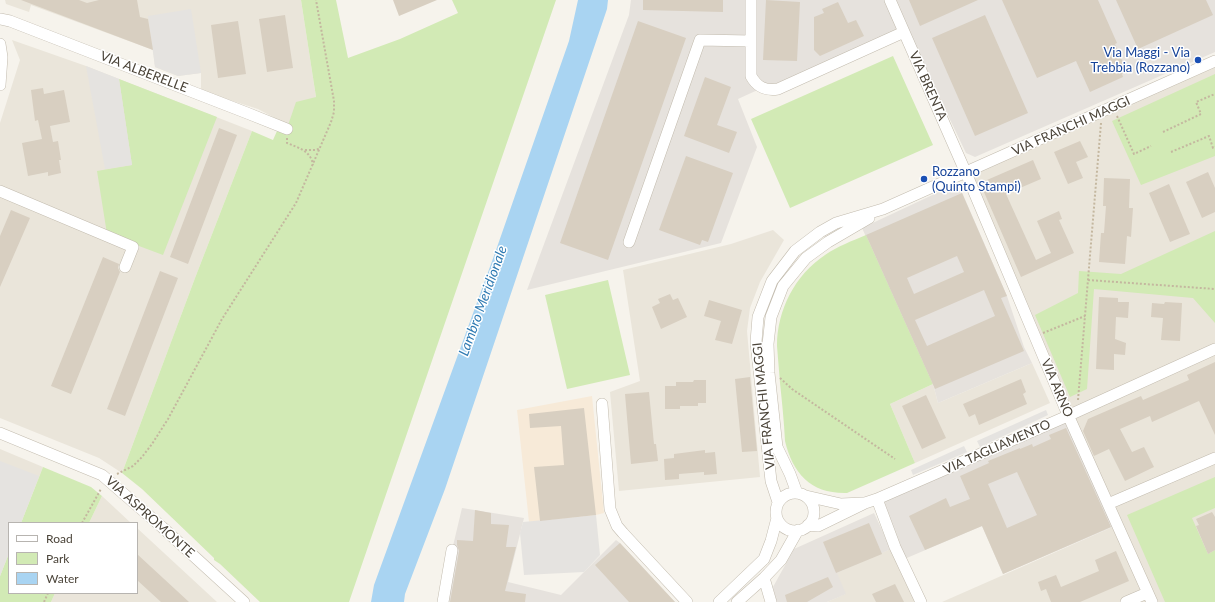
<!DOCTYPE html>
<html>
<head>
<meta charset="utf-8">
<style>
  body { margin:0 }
  #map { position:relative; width:1215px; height:602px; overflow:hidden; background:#f6f3ec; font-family:Lato,sans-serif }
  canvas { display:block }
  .legend { position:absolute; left:8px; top:522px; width:130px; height:72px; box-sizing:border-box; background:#fff; border:1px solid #b7b4b0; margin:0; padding:5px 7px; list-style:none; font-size:12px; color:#4b4439 }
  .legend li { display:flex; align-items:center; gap:8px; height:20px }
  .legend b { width:20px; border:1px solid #b7b4b0 }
</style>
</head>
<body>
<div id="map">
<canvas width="1215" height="602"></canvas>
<ul class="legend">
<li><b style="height:5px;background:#fff"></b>Road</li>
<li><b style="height:11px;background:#d2eab5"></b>Park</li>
<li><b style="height:11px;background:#a9d4f2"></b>Water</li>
</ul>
</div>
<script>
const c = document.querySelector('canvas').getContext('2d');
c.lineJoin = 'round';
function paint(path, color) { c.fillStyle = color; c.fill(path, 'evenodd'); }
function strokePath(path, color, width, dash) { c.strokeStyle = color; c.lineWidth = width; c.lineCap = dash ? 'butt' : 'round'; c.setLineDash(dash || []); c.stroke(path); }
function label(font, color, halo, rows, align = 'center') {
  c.font = font + ' Lato,sans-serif'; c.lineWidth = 3; c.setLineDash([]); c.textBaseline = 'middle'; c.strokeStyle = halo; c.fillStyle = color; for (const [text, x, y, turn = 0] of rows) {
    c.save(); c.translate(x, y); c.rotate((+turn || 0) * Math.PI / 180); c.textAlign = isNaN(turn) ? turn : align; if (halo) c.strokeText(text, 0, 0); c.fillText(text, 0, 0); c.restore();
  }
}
const residential = new Path2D(`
  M5,0H301L316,97L288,125L258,109L201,91V73L178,76L155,67L153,50L31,5L29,12L6,4Z
  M12,40L86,66L252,131L195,278L122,473L99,458L0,418V123L20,60Z
  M1215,61V602H942L1117,525L966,173Z
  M773,230L784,240L760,282L750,308L747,331L760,477L619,491L610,392L640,381L623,270L731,244Z
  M1032,363L1050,403L915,463L890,404L933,384L938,403Z
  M0,449L43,467L21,523H9V553L0,576Z
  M102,496L131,523H89Z
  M137,528L217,602H51L55,593H137Z
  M895,547L921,602H827L845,594L836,573Z`);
const commercial = new Path2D(`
  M592,396L604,513L596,515L529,522L517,410Z`);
const industrial = new Path2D(`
  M631,0H890L904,32L778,89L762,88L738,99L757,147L721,243L527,290L629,15Z
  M896,0H1215V52L975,157L966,153L908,32Z
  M958,183L1007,296L1024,347L1032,363L938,403L933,384L862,228Z
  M1068,415L1117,525L1003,574L982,526L902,560L877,499Z
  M462,508L524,518L508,582L561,595L616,540L620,543L675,602H447L452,550Z
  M874,513L891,549L837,573L846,594L827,602H777L773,587L794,549Z`);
const green = new Path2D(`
  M301,0H336L348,58L400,39L458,13L452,0H556L349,602H260L220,564L214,560V558L142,489L122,473L195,278L252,131L273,140L277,131L285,134L296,102L316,97Z
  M893,56L933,145L790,208L751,119Z
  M1215,74V156L1141,185L1112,121Z
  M119,79L217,117L163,255L107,234L97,171L132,165Z
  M1215,231V323L1193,298L1094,289L1087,389L1070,397L1035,315L1078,293L1079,271L1121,274Z
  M866,235L933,384L890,404L915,463L847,493C811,494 793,474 785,441C784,421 782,402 780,383C779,371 778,358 777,346C777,310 795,275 825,255C838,246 852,241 866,235Z
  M608,280L630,375L567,389L545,295Z
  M43,467L91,487L102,496L89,523H21Z
  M1215,477V508L1192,518L1208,554L1215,550V602H1165L1127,515Z
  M9,553V593H55L51,602H0V576Z`);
const parking = new Path2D(`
  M191,9L201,73L178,76L155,67L148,16Z
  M86,66L119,79L132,165L105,169Z
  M1046,410L1048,415L980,447L977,441Z
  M964,446L967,452L913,475L911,470Z
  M0,461L39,476L21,523H9V553L0,576Z
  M596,515L600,555L584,572L524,575L520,533L523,522Z`);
const water = new Path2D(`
  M578,0H608L607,9L445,489L405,594L404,602H371L374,585L495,253L569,41Z`);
const building = new Path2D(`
  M21,0H79L87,3L99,0H137L140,17L148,19L153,50Z
  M393,0H437L399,16Z
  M643,0H723V12L643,10Z
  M766,0L800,2L797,61L763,60Z
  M909,0H978L920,26Z
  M1002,0H1098L1117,43L1115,44L1127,72L1122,74L1123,77L1090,92L1076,61L1037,78Z
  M1116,0H1206L1213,15L1138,49Z
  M838,2L848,23L856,20L864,36L820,56L814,50V17L824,13L822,9Z
  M285,15L293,68L267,72L259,19Z
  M985,15L1028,113L975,136L932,38Z
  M238,21L246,74L218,78L211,25Z
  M638,21L686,38L608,260L560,243Z
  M705,77L731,87L717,125L737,132L729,153L684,136Z
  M43,88L44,94L64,90L70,122L50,126L53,142L58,141L61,160H59L61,173L48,176V172L28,176L22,143L42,139L38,120L35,121L31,90Z
  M219,128L237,135L188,264L170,257Z
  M1080,141L1088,157L1076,162L1083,178L1068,184L1054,152Z
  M686,156L733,173L708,242L702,240L700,245L659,230Z
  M1033,160L1041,179L1006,194L1036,260L1051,253L1037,221L1059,211L1062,219L1059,220L1074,253L1021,277L980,183Z
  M1208,172L1215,188V212L1202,218L1186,182Z
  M1104,178L1130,179L1129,208H1133L1131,237L1127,236L1125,264L1099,262L1101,233H1104L1106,206H1103Z
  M1169,184L1190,234L1170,242L1149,193Z
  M962,193L1007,296L1001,298L1024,351L935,389L866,235ZM957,256L964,272L914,294L907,278ZM984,290L995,316L927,346L915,320Z
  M11,210L30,218L0,287V236Z
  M103,257L119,264L118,268L120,272L71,394L51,386Z
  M160,271L178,278L125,416L107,409Z
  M670,294L673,300L678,298L687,317L661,329L652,307L660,303L658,299Z
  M1099,297L1118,298V302H1129L1128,318L1116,317L1115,339L1126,343L1125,355L1114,354V370L1096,369Z
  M709,300L742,310L732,344L715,340L721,321L704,316Z
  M1165,302L1182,303L1180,341L1161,340L1163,318L1151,317L1152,303L1164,304Z
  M1215,362V435L1199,401L1152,422L1150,416L1120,429L1132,452L1144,447L1154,467L1125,481L1109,449L1094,456L1083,431L1088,419L1141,396L1143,400L1189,380L1187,375Z
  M750,377L757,451L742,452L735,379Z
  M1021,379L1026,392L1023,394L1027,404L979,425L975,414L969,417L963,404Z
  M694,380H706V403H698V406H680V409H665V386H676V382H693Z
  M649,392L654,444H656L658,461L631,464L625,394Z
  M926,395L946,438L922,449L902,406Z
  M584,408L596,515L540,521L534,467L564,465L561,426L530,428L529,414Z
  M1066,428L1111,527L1003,574L982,526L925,550L909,516L946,498L950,507L970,499L960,476L989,463L988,461L1020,448V449L1032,444L1033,447L1051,439L1049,435ZM1017,472L1037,515L1007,528L988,484Z
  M705,450V453L715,452L717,474L704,475V472L679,474V479L665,480L664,459L674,458V454Z
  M475,510L491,513V524L509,525L506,547H516L505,591L526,594L525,602H450L459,551L457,545V540L473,541Z
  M1212,512L1215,517V550L1208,554L1196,526L1199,525L1196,519Z
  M869,523L882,554L836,573L823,542Z
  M620,543L675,602H629L595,565Z
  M1116,551L1129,581L1080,602H1051L1046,589L1041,591L1038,582L1056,575L1061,587L1099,571L1095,560Z
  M137,554L189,602H161L137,580Z
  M828,577L833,587L807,602H787L785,595Z
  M895,584L904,602H876L872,594Z`);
const path = new Path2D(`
  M1117,116L1134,154L1151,146
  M1163,132L1201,114L1196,102L1215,94
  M287,138V143C299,148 311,151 313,165
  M305,150H316L320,148
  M1171,152L1209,136L1213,148L1215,147
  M1088,280L1215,289
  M1043,333L1085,316
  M780,378L792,389L895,459
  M1078,400L1101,123
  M117,474L133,466L142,457L152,444L168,419L222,319L296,203L331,122L334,112V101L316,0
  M82,523L101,489
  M44,602L48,593`);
const minor = new Path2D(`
  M751,0V76C757,87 765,91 778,89L904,32
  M890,0L969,180L1068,415L1152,602
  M0,19L10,21L247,113L287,129
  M0,44L2,57L0,85
  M0,191L133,247L125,267
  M629,242L700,40L750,41
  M602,404L610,509L617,526L623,533L687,602
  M0,433L102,475L162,527L244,602
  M797,493L790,474L777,447L769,373L768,344L771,317L783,286L806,258L828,242L869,218
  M776 512a19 19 0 1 1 38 0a19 19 0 1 1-38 0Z
  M806,496L841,504L863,503
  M877,499L895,547L921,602
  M778,502L771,481L756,342L758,317L772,281L795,251L820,232L836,223L883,209L1215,61
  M1108,504L1215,458
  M808,525L818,526L865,503L877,499L1063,418L1215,349
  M764,578L771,602
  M443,602L452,550
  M719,602L764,559L771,541L777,518
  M737,602L764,578L781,560L798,530
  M1126,602L1147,593`);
const markers = [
  [1198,60,4,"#1a4fb4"],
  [924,179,4,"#1a4fb4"]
];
const transitNames = [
  ["Via Maggi - Via",1190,53],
  ["Trebbia (Rozzano)",1190,68],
  ["Rozzano",932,172,"left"],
  ["(Quinto Stampi)",932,187,"left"]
];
const streetNames = [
  ["VIA ALBERELLE",144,72,21],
  ["VIA BRENTA",928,86,66],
  ["VIA FRANCHI MAGGI",1071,126,-24],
  ["VIA ARNO",1057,388,67],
  ["VIA FRANCHI MAGGI",764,406,-96],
  ["VIA TAGLIAMENTO",997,447,-24],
  ["VIA ASPROMONTE",150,517,42]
];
const waterNames = [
  ["Lambro Meridionale",483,301,-70]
];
paint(residential, '#eae5da');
paint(commercial, '#f7ead8');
paint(industrial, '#e6e2dd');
paint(green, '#d2eab5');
paint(parking, '#e5e3e0');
paint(water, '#a9d4f2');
paint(building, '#d8cfc1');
strokePath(minor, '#c2bbae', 12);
strokePath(path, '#c4b79f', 2, [2, 2]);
strokePath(minor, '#fff', 11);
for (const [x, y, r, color] of markers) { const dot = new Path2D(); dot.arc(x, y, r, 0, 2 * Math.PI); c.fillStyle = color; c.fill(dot); strokePath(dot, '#fff', 1.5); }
label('13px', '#164399', '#fff', transitNames, 'right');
label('13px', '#4b4439', '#fff', streetNames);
label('italic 14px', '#2e7ab2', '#fff', waterNames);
</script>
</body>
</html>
